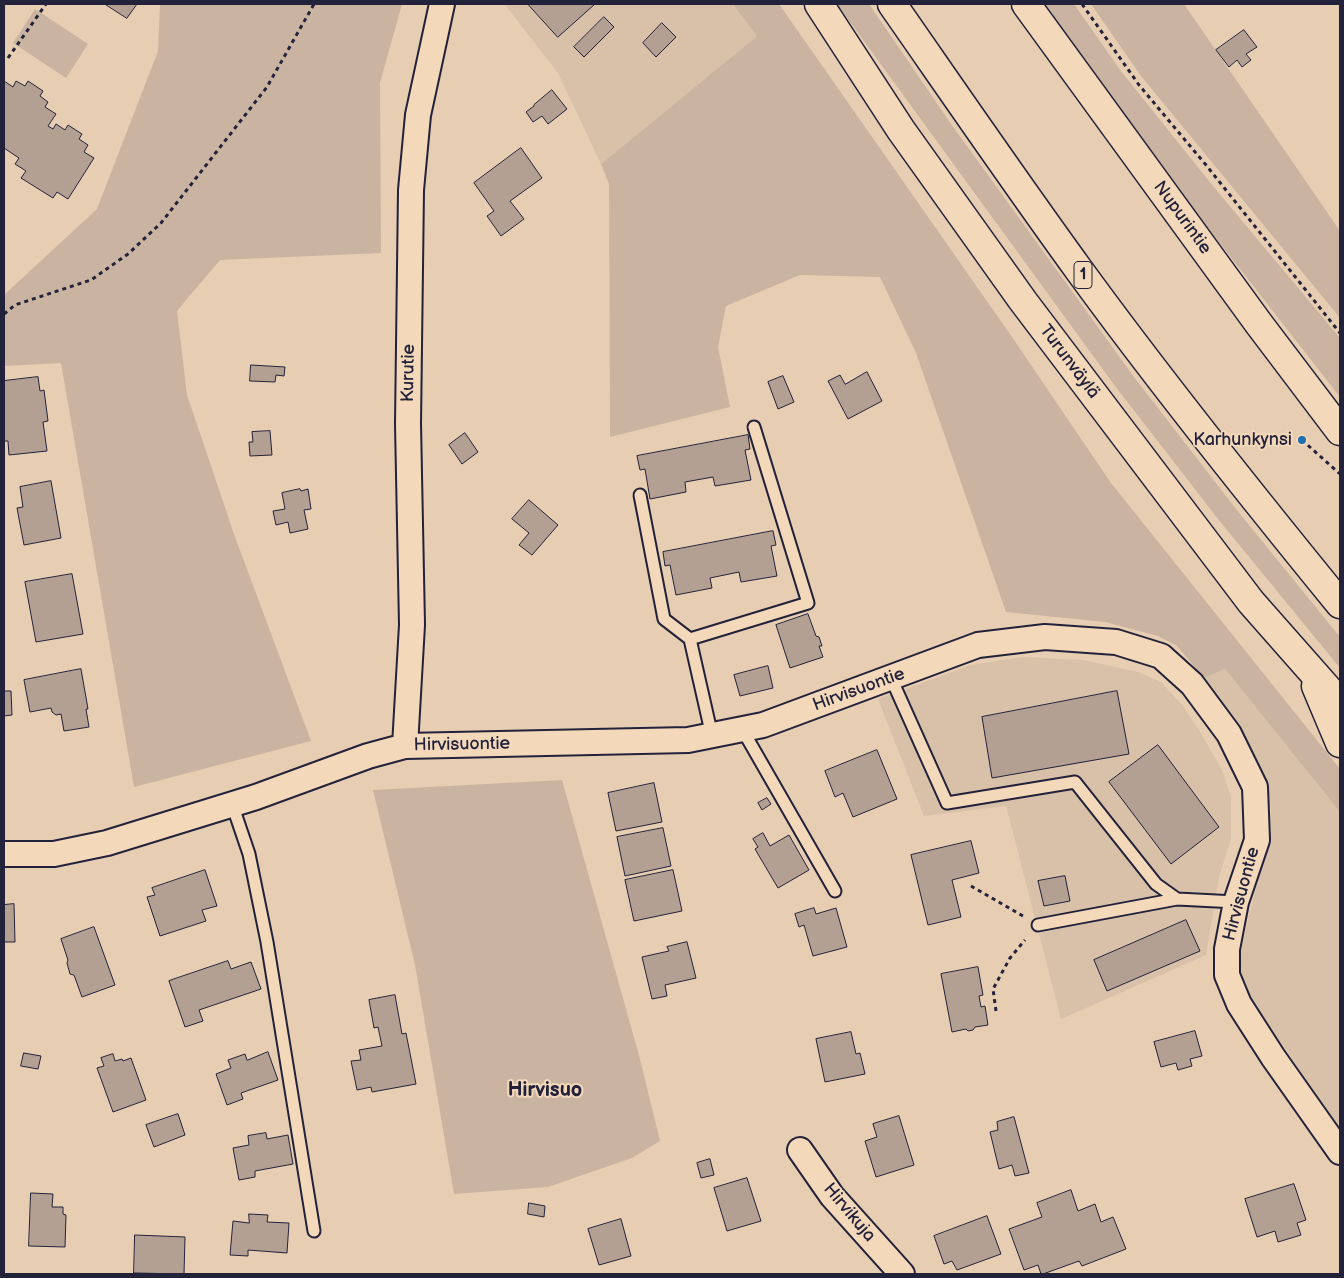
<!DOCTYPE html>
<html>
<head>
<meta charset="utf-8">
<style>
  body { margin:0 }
  #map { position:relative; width:1344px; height:1278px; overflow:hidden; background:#e7cdb2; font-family:"Balsamiq Sans",sans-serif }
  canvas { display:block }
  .frame { position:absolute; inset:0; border:5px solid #22223b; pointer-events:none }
</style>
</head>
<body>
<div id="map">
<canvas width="1344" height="1278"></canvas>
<div class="frame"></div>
</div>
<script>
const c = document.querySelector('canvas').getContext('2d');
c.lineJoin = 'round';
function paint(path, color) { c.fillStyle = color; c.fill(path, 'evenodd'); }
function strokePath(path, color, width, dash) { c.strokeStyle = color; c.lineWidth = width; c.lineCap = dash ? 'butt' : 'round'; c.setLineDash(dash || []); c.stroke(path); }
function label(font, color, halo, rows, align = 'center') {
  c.font = font + ' "Balsamiq Sans",sans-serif'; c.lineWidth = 4; c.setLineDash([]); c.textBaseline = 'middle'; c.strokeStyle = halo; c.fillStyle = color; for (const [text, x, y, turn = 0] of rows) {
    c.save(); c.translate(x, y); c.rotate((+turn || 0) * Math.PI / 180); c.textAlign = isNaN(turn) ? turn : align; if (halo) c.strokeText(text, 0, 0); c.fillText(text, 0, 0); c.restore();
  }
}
const built = new Path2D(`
  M501,4H734L758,35L601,164L558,73L506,6Z
  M1022,657L1083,660L1138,672L1161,682L1183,706L1199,730L1222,770L1231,797V839L1219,877L1206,955L1061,1019L1006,806L924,816L878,699L971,665Z
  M1225,669L1340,812V1129L1246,991L1239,965L1243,941L1269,834L1271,809L1262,772L1241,733L1204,678Z`);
const green = new Path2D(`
  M160,4H402L380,83L381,253L220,260L177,311L187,395L235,537L311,741L134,787L61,363L4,366V295L97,209L158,51Z
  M733,4H779L1012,337L1111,483L1340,769V812L1225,669L1204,678L1177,646L1158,636L1105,622L1006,612L916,353L880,277L800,275L726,306L718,347L730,407L610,437L609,184L601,164L757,36Z
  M837,4H869L951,124L1134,377L1236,509L1340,637V668L1218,519L1115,386Z
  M1045,4H1074L1120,70L1213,186L1340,338V397L1190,205Z
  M1091,4H1184L1340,231V318L1141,76Z
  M35,9L88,44L66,78L13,43Z
  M562,780L640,1059L660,1141L632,1158L548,1187L454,1194L415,965L373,790Z`);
const building = new Path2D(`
  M105,4H137L127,18Z
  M528,4H595L558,37Z
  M604,17L614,27L584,57L574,47Z
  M662,23L676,37L656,57L643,43Z
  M1244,30L1257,47L1246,54L1251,60L1242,67L1237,60L1229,67L1216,50Z
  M4,81L13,87L16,81L25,86L28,81L43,91L40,96L48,102L45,107L56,114L48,126L53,129L56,124L65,130L68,125L82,134L79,139L88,145L84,152L94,158L68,199L57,192L53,198L21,178L26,171L15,164L19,158L4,148Z
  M552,90L567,109L548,124L542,116L533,122L526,112L534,106V105Z
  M521,148L542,178L510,201L524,219L501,236L487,216L494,211L474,183Z
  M251,365L285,367L284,376L276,375L275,382L250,381Z
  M867,372L882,401L848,419L828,381L840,375L845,384Z
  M783,376L794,402L778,409L768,382Z
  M38,377L40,391L44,390L48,421L43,422L47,451L9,455L8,441H4V381Z
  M270,431L272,455L250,456L249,442H253L252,432Z
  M465,433L478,452L462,464L449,445Z
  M748,435L750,449L745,450L751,480L715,486L713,477L685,482L686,492L650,499L645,469L640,470L637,456Z
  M51,481L61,538L24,545L17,508L23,507L20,487Z
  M300,489L301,491L308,489L311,509L304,510L308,529L290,533L288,522L276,525L273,511L285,509L282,493Z
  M529,500L558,525L532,555L519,545L529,533L512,519Z
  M773,531L776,545L771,546L777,576L741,582L739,572L710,578L712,588L676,595L670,565L665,566L663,552Z
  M72,574L83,634L36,642L25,582Z
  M808,614L816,636L819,637L822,646H819L823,657L790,668L776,625Z
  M768,666L773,688L740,696L734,675Z
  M81,669L88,709H86L89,727L64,731L61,714L56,715L52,712L51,708L30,712L24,680Z
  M4,691H11L12,715L4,716Z
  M1117,691L1129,754L992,778L982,717Z
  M1158,745L1219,827L1171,864L1109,782Z
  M877,750L897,799L853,817L843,793L835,797L825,771Z
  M654,783L662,822L616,831L608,793Z
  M767,798L771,804L762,810L758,803Z
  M663,828L671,866L625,876L617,837Z
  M763,833L770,846L789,835L809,870L778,888L755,849L758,847L753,839Z
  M971,841L979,873L952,880L961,917L928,925L911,855Z
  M205,870L217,906L202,910L206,921L160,936L147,897L155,895L152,888Z
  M673,870L682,911L634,921L625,880Z
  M1065,876L1070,901L1044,906L1038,881Z
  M14,904L15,942H4V905Z
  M814,908L816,914L836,908L847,947L813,956L804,925L799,927L795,914Z
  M1186,920L1200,951L1107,991L1094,960Z
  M94,927L115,985L82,997L74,975L70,974L67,963L68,960L61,939Z
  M687,942L696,978L665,985L667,996L652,999L642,957L669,951L667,947Z
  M228,961L231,969L251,962L261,989L199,1010L203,1021L185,1027L169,981Z
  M978,967L983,995L979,996L981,1007L985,1006L988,1025L975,1027L973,1030L968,1031L966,1029L952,1032L941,974Z
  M395,995L402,1034L406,1033L416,1084L372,1092L371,1087L357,1090L351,1061L361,1060L359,1050L382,1046L378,1027L374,1028L369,1000Z
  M1195,1031L1202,1056L1190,1059L1192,1066L1178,1070L1176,1063L1161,1067L1154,1042Z
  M851,1032L856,1054L860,1053L865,1074L825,1082L816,1039Z
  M268,1052L278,1080L241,1093L243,1099L227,1105L216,1074L231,1068L228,1060L245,1054L247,1060Z
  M24,1053L41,1056L38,1069L21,1066Z
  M113,1054L115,1061L122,1059L123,1061L131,1058L146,1100L113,1112L97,1068L104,1066L101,1058Z
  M178,1114L185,1135L154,1147L146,1125Z
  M899,1116L914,1165L876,1177L865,1141L877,1137L873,1124Z
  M1014,1117L1029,1173L1015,1176L1012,1165L999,1169L990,1132L998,1130L997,1122Z
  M266,1133L267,1139L288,1135L293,1164L255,1171V1177L239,1180L233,1148L249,1145L248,1136Z
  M710,1159L714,1175L701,1178L697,1163Z
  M747,1178L761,1221L727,1231L714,1188Z
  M1294,1184L1306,1220L1297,1223L1301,1235L1278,1242L1275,1231L1257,1237L1245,1199Z
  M1071,1190L1078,1211L1095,1204L1101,1222L1113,1217L1126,1249L1082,1266L1079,1261L1043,1274H1041L1038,1265L1024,1270L1009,1229L1042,1217L1037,1203Z
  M31,1193L53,1194L52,1207H63V1214L66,1215L65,1247L29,1246Z
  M529,1203L545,1206L544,1217L528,1214Z
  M249,1214L268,1215L267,1222L289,1223L287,1253L248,1250V1256L230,1255L233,1221L249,1223Z
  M987,1216L1001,1254L957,1270L952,1261L944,1264L934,1236Z
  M621,1219L631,1256L599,1265L588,1229Z
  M135,1235L185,1237L184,1274L134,1273Z`);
const path = new Path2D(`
  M1082,4L1139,85L1206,165L1340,333
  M8,58L46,4
  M4,314L15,305L91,280L128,254L161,223L267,87L314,4
  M1302,440L1340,474
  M971,886L1023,916
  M996,1011L993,989L1010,958L1025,940`);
const lane = new Path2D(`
  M640,495L664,619L690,639L712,736
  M690,639L808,603L754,427
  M891,678L947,803L1075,782L1156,884L1177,899
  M742,729L835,891
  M232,804L249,854L267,942L314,1231
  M1038,925L1177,899L1236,902`);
const street = new Path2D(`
  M405,746L412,625L408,424L411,190L418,115L442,4
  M4,854H54L107,843L256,797L368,756L405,746L688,740L763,725L978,645L1045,637L1116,642L1161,656L1192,684L1229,734L1255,787L1257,840L1236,902L1227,949V975L1239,1004L1273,1057L1340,1152
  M800,1150L832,1196L902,1274`);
const secondary = new Path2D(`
  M1026,4L1259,324L1340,431`);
const highway = new Path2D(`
  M819,4L901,130L1023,301L1251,602L1340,703
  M892,4C954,93 1015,182 1079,270C1162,384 1251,495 1340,604
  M1316,686L1340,743`);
const markers = [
  [1302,440,5,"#1f6fb2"]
];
const shields = [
  [1083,275,18]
];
const shieldNames = [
  ["1",1083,275]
];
const streetNames = [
  ["Nupurintie",1182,218,54],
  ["Turunväylä",1069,362,53],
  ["Kurutie",409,373,-89],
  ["Hirvisuontie",859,690,-20],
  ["Hirvisuontie",462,745,-1],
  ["Hirvisuontie",1242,894,-75],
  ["Hirvikuja",849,1213,50]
];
const poiNames = [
  ["Karhunkynsi",1292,440]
];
const quarterNames = [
  ["Hirvisuo",545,1091]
];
paint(built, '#d8c0a9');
paint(green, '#cab4a1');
paint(building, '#b4a093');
strokePath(building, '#22223b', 1);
strokePath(lane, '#22223b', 15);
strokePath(street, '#22223b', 28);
strokePath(secondary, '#22223b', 31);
strokePath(highway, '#22223b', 31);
strokePath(path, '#22223b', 3, [4, 4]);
strokePath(lane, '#f4d8ba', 11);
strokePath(street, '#f4d8ba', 24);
strokePath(secondary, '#f4d8ba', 28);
strokePath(highway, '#f4d8ba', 28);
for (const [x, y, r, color] of markers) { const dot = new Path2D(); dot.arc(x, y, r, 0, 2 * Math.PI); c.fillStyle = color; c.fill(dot); strokePath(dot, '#f4d8ba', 2); }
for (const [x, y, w] of shields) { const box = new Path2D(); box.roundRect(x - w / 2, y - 13.5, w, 27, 4); c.fillStyle = '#f4d8ba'; c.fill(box); strokePath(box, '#22223b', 1); }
label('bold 16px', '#22223b', null, shieldNames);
label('18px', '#22223b', '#f4d8ba', streetNames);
label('18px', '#22223b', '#f4d8ba', poiNames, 'right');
label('bold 20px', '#22223b', '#f4d8ba', quarterNames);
</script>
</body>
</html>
